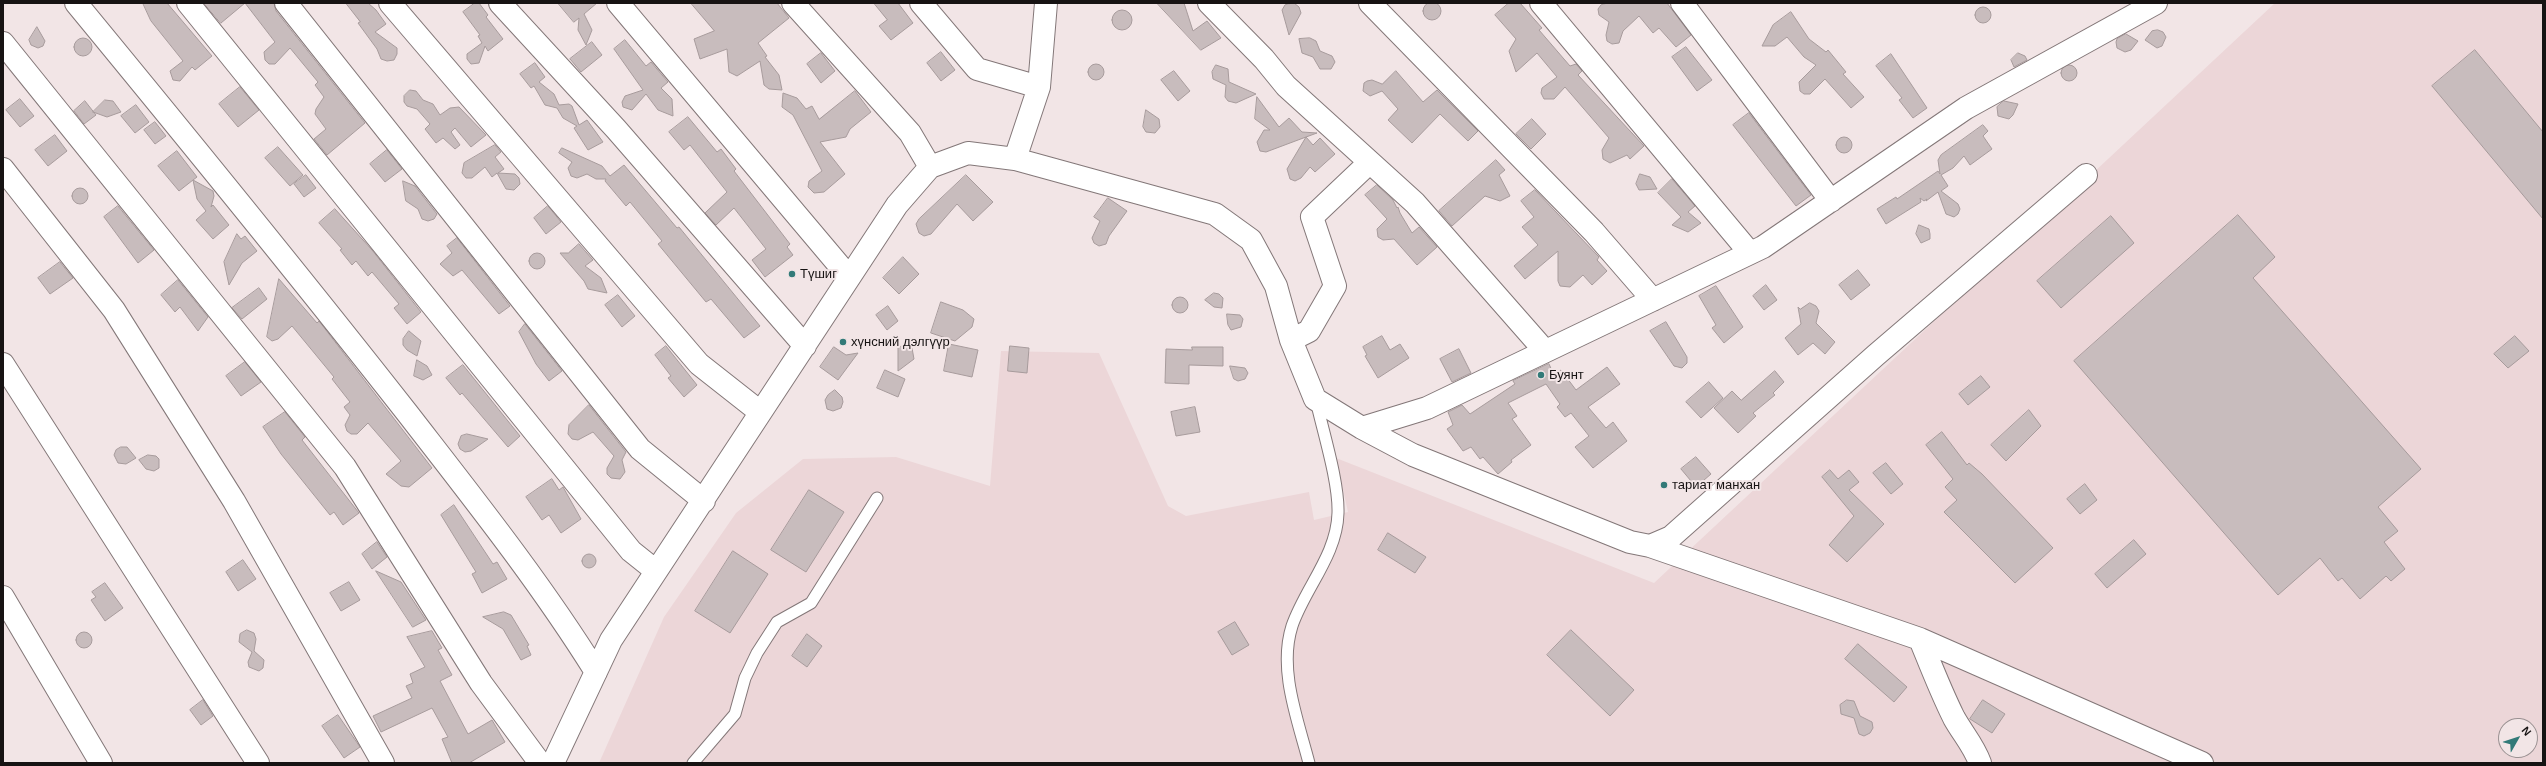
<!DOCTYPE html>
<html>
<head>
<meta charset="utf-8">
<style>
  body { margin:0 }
  #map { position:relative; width:2546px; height:766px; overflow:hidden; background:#f2e5e6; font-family:Helvetica,sans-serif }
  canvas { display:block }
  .frame { position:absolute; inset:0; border:4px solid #171313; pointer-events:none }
  .north { position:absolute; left:2498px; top:718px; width:40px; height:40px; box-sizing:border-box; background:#f2e5e6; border:1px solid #9a9192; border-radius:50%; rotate:51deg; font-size:11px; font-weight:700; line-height:16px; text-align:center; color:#171313 }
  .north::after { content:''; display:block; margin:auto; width:14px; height:18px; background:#327a78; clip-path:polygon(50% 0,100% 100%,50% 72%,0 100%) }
</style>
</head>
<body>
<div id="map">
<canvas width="2546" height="766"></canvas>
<div class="frame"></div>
<div class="north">N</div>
</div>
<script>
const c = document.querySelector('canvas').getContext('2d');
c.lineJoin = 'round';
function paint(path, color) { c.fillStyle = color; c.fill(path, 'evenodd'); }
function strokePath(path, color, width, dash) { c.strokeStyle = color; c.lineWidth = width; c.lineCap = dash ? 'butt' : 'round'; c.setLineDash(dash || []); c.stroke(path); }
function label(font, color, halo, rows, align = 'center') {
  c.font = font + ' Helvetica,sans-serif'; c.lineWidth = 4; c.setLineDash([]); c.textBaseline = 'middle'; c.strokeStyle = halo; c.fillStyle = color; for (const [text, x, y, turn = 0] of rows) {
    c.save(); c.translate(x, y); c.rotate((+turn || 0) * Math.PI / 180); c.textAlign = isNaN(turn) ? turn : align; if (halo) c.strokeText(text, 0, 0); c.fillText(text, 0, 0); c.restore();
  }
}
const built = new Path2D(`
  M2275,3H2543V763H599L664,617L736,513L803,459L896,457L990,486L1001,351L1099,353L1168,506L1186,516L1309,492L1314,520L1348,512L1336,458L1654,583ZM2506,726H2530V750H2506Z`);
const building = new Path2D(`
  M1423 11a9 9 0 1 1 18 0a9 9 0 1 1-18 0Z
  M143,3H167L212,56L195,70L192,67L180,81L173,80L170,71L183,61L151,21Z
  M204,3H274L276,11L365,123L327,155L314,139L326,129L315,114L316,109L324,97L315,85L318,82L290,48L275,64H269L265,60L264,52L275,42L245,3L221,23Z
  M346,3H368L376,10L386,24L375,32L397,48V54L394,60L387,61L381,59L377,49L358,23L360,22Z
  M475,3H479L488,15L486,17L503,39L488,51L485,46L479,63L471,64L467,59V54L482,43L478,36L480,35L463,12Z
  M558,3H597L584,14L592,30L586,45L578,30L579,18L574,22Z
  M691,3H777L789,18L758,43L767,56L765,57L779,75L782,90L769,89L764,85L760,61L737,76L729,72L727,49L700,59L694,39L714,31Z
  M874,3H898L913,23L891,40L879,26L887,20Z
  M1157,3H1184L1193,31L1207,21L1221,38L1201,50Z
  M1294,3L1299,7L1301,13L1289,35L1282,10L1285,5Z
  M1509,3H1520L1542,28L1539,30L1570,66L1576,64L1582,71L1578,75L1644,146L1630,159L1627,155L1610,163L1603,159L1602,150L1609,138L1565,87L1554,99H1544L1541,93L1542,88L1557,77L1537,53L1516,72L1509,51L1516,39L1495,15Z
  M1608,3H1667L1691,35L1676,47L1659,28L1653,33L1639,16L1623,31L1619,43L1612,44L1607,41L1606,35L1609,22L1599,15L1598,9L1601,5Z
  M1975 15a8 8 0 1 1 16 0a8 8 0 1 1-16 0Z
  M1112 20a10 10 0 1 1 20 0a10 10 0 1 1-20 0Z
  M1791,12L1809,39L1826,52L1828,50L1846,72L1843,74L1864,97L1851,108L1825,79L1810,94H1804L1800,91L1799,82L1816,65L1804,57L1787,37L1775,46H1762L1773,25Z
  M37,27L45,41L43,46L38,48L31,45L29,40Z
  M2158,30L2163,32L2166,37L2162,46L2157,48L2145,40L2152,31Z
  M2126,34L2138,41L2131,50L2125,52L2117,48L2116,42L2117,39Z
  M1310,38L1316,41L1320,51L1332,56L1335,62L1331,69H1320L1313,57L1302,53L1299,39Z
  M74 47a9 9 0 1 1 18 0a9 9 0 1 1-18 0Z
  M625,40L646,66L651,62L668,82L661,88L672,99L673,116L658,110L646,94L632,110L623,107L622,102L625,96L643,90L614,49Z
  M592,42L602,55L581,72L570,59Z
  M1686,47L1712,80L1697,91L1672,57Z
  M2475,50L2543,132V219L2432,86Z
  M941,52L955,70L941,81L927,63Z
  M821,53L835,71L821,83L807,64Z
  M2018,53L2025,56L2027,60L2014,67L2011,60Z
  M1891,54L1927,108L1913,118L1899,100L1902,98L1876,66Z
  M535,63L545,77L539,82L554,94L559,105L569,104L572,106L579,125L587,120L603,142L588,150L574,128L577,126L563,118L557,108L545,105L534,86L531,88L520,74Z
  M1088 72a8 8 0 1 1 16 0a8 8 0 1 1-16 0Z
  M1216,65L1228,69L1229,82L1256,94L1236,103L1228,101L1225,97L1226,85L1213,79L1212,72Z
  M2061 73a8 8 0 1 1 16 0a8 8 0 1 1-16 0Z
  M1174,71L1190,91L1178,101L1161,80Z
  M1396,71L1423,102L1437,90L1478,131L1468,141L1440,114L1412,143L1388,120L1398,109L1382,91L1370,96L1363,91L1364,83L1367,81L1372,80L1382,84Z
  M240,87L259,110L238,127L219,104Z
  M410,90L416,91L423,100L433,104L440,115L450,108L459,107L486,135L471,147L455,128L451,132L460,145L455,149L443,138L436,143L425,129L430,124L417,109L407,106L404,102V96Z
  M855,91L871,112L850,129L846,137L820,142L845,174L824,192L814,193L808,187L809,181L822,171L793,115L782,107L783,93L797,98L806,109L812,106L819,119Z
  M1257,97L1279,127L1289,118L1302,132L1317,133L1306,137L1313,145L1320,138L1335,154L1315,172L1310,167L1301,178L1295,181L1290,179L1287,169L1306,137L1266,152L1260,151L1257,142L1264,130H1270L1255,119Z
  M20,99L34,116L20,127L6,110Z
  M105,100L113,101L121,112L107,117L93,112Z
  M85,101L96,115L84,124L74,111Z
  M2004,101L2018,104L2013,115L2009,119L1998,116L1997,107Z
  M136,105L149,122L135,133L121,116Z
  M1146,110L1159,119L1160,127L1155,133L1146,132L1143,127Z
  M1749,113L1811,195L1796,206L1733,125Z
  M688,117L717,152L721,149L736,169L734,171L790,244L787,247L793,255L765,277L752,260L766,249L734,208L716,225L705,213L727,192L690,145L684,150L669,132Z
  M1532,119L1546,134L1531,149L1516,134Z
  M155,122L166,136L155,144L144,130Z
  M1983,125L1988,131L1983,136L1992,149L1970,165L1964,156L1953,168L1941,175L1948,186L1941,191L1958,204L1960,209L1958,214L1954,217L1946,214L1938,192L1926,201L1927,199L1924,201L1920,198L1921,202L1886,224L1877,209L1896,197L1897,199L1938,171L1940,174L1938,160L1941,155Z
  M55,135L67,151L48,166L35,150Z
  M1836 145a8 8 0 1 1 16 0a8 8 0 1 1-16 0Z
  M495,145L501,152L495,157L504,169L498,173L515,174L519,178L520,184L514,190L506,189L497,173L492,177L485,167L472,178H466L462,173L464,163Z
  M278,147L303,175L290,186L265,158Z
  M562,148L602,166L610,176L624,165L677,228L679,227L760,326L744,338L711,299L706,302L658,244L662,241L630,202L626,206L605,181L606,179H596L587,174L577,178L571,176L568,168L572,162L559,153Z
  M387,150L402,169L385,182L370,164Z
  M177,151L197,177L193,180L213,191L214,196L211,207L213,205L229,225L213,239L196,220L206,211L197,199L193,180L179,191L158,166Z
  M1496,160L1505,170L1499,175L1510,196L1500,201L1485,196L1452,226L1439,211Z
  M1640,174L1650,177L1657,189L1639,190L1636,184Z
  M306,175L316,188L304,197L294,184Z
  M966,175L993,202L973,221L957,204L931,234L924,236L919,233L916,224L919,219Z
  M1672,179L1695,206L1688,212L1701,223L1688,232L1672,225L1681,217L1658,193Z
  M403,181L415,186L437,214L434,219L428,221L422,219L418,209L406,201Z
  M1377,185L1393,200L1397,208L1398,207L1400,213L1412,233L1419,227L1437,247L1417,265L1394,239L1383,240L1378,237L1377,229L1387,219L1365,195Z
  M72 196a8 8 0 1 1 16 0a8 8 0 1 1-16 0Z
  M1535,190L1599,257L1597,260L1607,271L1592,285L1583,275L1570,287L1560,286L1558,281V251L1525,279L1514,266L1538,245L1522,227L1534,217L1521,201Z
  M1108,198L1127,211L1109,236L1106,244L1099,246L1094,243L1092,238L1100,221L1094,217Z
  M118,206L154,250L138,263L104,217Z
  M548,206L561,222L546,234L534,218Z
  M335,209L372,250L421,312L407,324L394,308L399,304L372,272L368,276L356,261L352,265L340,250L342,249L319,223Z
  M2238,215L2275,257L2253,278L2421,469L2378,507L2398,531L2384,542L2405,569L2391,581L2386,576L2360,599L2342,578L2338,581L2320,558L2278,595L2074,361Z
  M2111,216L2134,243L2061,308L2037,281Z
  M1919,225L1929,229L1930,234V239L1921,243L1916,234Z
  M237,234L241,239L245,236L257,251L242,263L229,285L224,262Z
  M457,238L510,306L499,314L462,270L453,276L440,264L452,253L447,246Z
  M579,244L593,260L585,266L601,278L607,293L588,289L584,281L560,253H568Z
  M529 261a8 8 0 1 1 16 0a8 8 0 1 1-16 0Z
  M903,257L919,274L899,294L883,278Z
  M60,262L73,278L50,294L38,278Z
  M1858,270L1870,285L1851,300L1839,285Z
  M279,279L317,323L319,321L432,468L409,487L401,486L386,474L401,461L368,423L357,434H351L347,431L345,425L350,415L344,407L350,402L332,379L334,377L292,326L278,339L272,341L267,337Z
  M178,280L208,317L198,331L180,307L175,312L161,295Z
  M1766,285L1777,300L1764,310L1753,296Z
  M1716,286L1743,327L1724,343L1712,328L1716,325L1699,296Z
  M259,288L267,299L242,319L232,308Z
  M1214,293L1219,294L1223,298L1222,308L1214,307L1205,300Z
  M618,295L635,316L622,327L605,305Z
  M1172 305a8 8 0 1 1 16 0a8 8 0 1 1-16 0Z
  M941,302L963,310L974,319L972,327L955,341L931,333Z
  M1810,303L1816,306L1819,311L1816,323L1835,342L1825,354L1813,343L1798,355L1785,338L1801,324L1798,307L1800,309Z
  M888,306L898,321L887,330L876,315Z
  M1227,314L1240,315L1243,319L1241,327L1231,330L1228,325Z
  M1666,322L1687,357V363L1682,368L1674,366L1650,331Z
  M525,324L562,371L549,381L536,364L519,332Z
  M409,331L421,341L417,356L407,350L403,345V339Z
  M1382,336L1390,350L1400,344L1409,358L1378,378L1365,356L1367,355L1363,347Z
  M2515,336L2529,351L2508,368L2494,354Z
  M949,344L978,350L972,377L944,371Z
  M666,346L697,385L684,397L668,378L671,376L655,355Z
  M907,346L912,348L914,359L898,371V347Z
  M1010,346L1029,348L1027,373L1008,371Z
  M834,347L846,355L858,353L838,380L820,367Z
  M1192,347H1223V366L1189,365V384L1165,383L1166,349L1192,350Z
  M1459,349L1471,373L1452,382L1440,359Z
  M417,360L427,366L432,375L423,380L414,376Z
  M245,362L261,382L241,396L226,376Z
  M1549,364L1554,375L1561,370L1576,390L1607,367L1620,384L1588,407L1606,428L1613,422L1627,441L1593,468L1575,447L1589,436L1571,413L1565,417L1557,407L1560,404L1546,384L1508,403L1517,416L1512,419L1531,445L1511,460L1512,462L1498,474L1483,457L1480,459L1471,447L1463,451L1447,429L1453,425L1448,412L1462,405L1470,414L1515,384L1513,381Z
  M463,365L520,436L508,447L462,393L460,395L446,378Z
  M1230,366L1245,368L1248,373L1245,379L1238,381L1234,379Z
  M885,370L905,379L898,397L877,388Z
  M1775,371L1784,382L1773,393L1775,395L1753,413L1756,416L1738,433L1714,408L1732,391L1741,400Z
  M1981,376L1990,387L1968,405L1959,394Z
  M1709,382L1723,398L1701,418L1686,402Z
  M835,390L842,397L843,402L841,408L833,411L827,409L825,400L828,395Z
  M589,405L626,452L622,460L625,472L620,479L611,478L607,474V468L614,456L593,432L578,440L572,439L568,434L569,425Z
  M1195,407L1200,432L1176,436L1171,412Z
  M2029,410L2041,426L2006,461L1991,445Z
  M285,412L305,437L302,440L359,513L343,525L334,512L330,515L281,454L263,427Z
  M1942,432L1967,465L1969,463L1982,474L2053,548L2015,583L1944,512L1957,500L1945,487L1953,479L1926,445Z
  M467,434L488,439L471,451L465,452L460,449L458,444L461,436Z
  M121,447H127L136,458L126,464L118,463L114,455L116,450Z
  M148,455L156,456L159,459V468L154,471L146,469L139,460Z
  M1696,457L1711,474L1696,487L1681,469Z
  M1886,463L1903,484L1891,494L1873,473Z
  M1830,470L1838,479L1849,470L1859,482L1849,490L1884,524L1847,562L1829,545L1854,516L1822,477Z
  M552,479L559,490L563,487L581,519L561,533L549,515L542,520L526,497Z
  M2085,484L2097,500L2080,514L2067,499Z
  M809,490L844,512L806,572L771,550Z
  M454,505L493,564L497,562L507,579L482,593L472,574L476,572L441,515Z
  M1388,533L1426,557L1415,573L1378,550Z
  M2134,540L2146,554L2107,588L2095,574Z
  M377,542L387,557L372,569L362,554Z
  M733,551L768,574L730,633L695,611Z
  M582 561a7 7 0 1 1 14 0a7 7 0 1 1-14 0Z
  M243,560L256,579L238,591L226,572Z
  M376,571L401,582L426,620L413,627Z
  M349,582L360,600L341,611L330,593Z
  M105,583L123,608L105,621L91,600L96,597L92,592Z
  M504,612L511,615L529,645L527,646L531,655L521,660L503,629L483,617Z
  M1235,622L1249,645L1232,655L1218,632Z
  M247,630L254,633L256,639L254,651L264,660L263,668L259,671L249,667L248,662L252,652L239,642L240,634Z
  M1571,630L1634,690L1610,716L1547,655Z
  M432,631L442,648L438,650L452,675L440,681L468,734L492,720L505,742L469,763H452L442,739L448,737L432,708L381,732L373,716L412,698L406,686L413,683L410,674L425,667L407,637Z
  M76 640a8 8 0 1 1 16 0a8 8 0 1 1-16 0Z
  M807,634L822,646L807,667L792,656Z
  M1858,644L1907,687L1894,702L1845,659Z
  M203,700L213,716L201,725L190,710Z
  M1847,700L1854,701L1860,716L1872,722L1873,728L1870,733L1864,736L1859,734L1854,718L1841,714L1840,705Z
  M1983,700L2005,714L1992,733L1970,719Z
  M338,715L360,747L344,758L322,726Z`);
const lane = new Path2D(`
  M693,763L735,714L745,678L757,653L777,622L811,603L877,498
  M1309,763C1298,720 1278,670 1292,626C1305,588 1337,555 1338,513C1339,482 1323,432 1316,400`);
const street = new Path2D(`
  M76,3C188,139 299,275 408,414C473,498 540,582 596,672
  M188,3L631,551L656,571
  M286,3L640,449L704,501
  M390,3L699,364L760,412
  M500,3L616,129L805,346
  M618,3L849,277
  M793,3L910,133L930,167
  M921,3L977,69L1039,87
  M1209,3L1264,59L1286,86L1415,203L1545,351
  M1370,3L1594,232L1653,300
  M1541,3L1750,253
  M1682,3L1831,201
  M3,43L345,467L481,683L540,763
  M1015,159L1039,87L1046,3
  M3,169L114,310L234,501L383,763
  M1291,340L1309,331L1335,286L1312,217L1370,162
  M3,364L258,763
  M1362,428L1427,408L1763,247L1966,108L2156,3
  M1650,546L1920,639L2202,763
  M3,597L101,763
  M1920,639C1931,666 1941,692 1954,718C1963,734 1974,746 1980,763
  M553,763L611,640L897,205L930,167L968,153L1015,159L1215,214L1251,240L1276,286L1291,340L1315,399L1362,428L1413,455L1630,542L1650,546L1671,537L1876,355L2086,175`);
const markers = [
  [792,274,4,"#327a78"],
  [843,342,4,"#327a78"],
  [1541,375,4,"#327a78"],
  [1664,485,4,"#327a78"]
];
const poiNames = [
  ["Түшиг",800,274],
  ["хүнсний дэлгүүр",851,342],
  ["Буянт",1549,375],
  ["тариат манхан",1672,485]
];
paint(built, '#ecd6d8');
paint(building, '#c8bcbd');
strokePath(building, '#a79b9c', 1);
strokePath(lane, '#837778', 13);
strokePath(street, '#837778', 24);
strokePath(lane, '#fff', 11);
strokePath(street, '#fff', 22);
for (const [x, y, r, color] of markers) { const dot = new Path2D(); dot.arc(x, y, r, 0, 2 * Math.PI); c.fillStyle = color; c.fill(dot); strokePath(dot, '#f2e5e6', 1.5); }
label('13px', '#171313', '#f2e5e6', poiNames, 'left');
</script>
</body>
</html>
